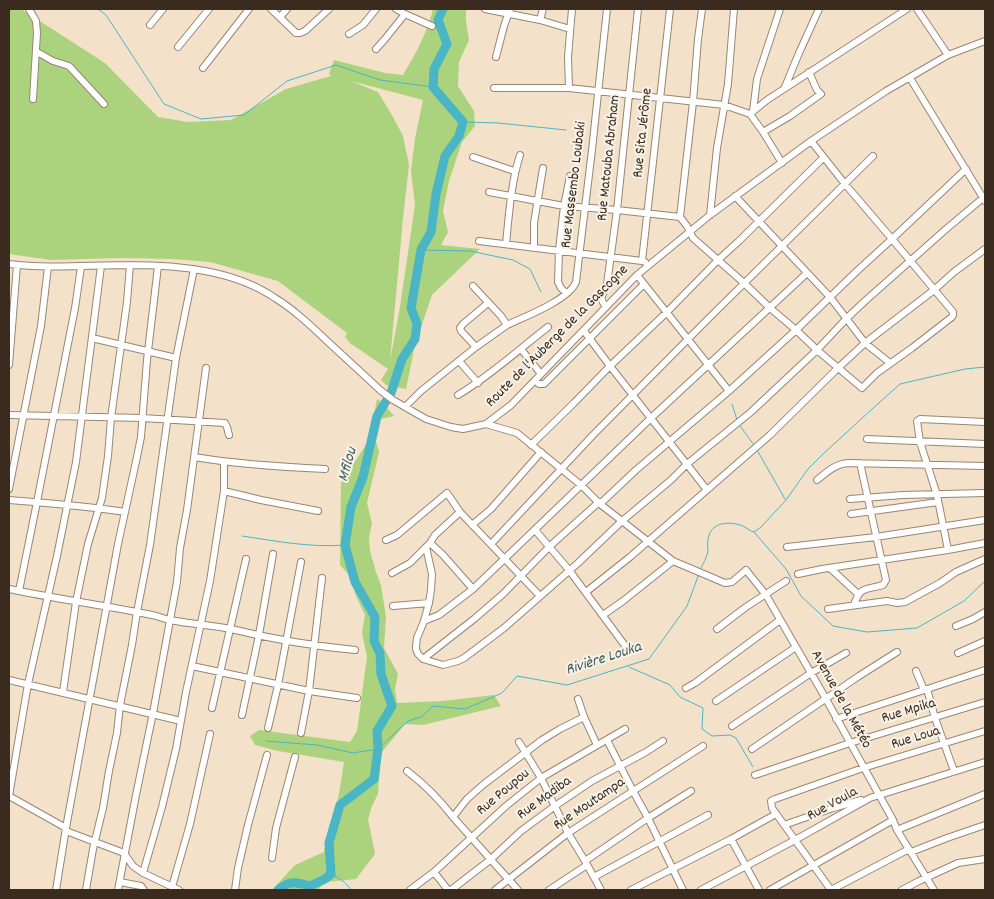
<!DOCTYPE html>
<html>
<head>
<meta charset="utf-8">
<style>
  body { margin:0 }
  #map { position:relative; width:994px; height:899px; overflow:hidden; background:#f4e1ca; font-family:Dekko,sans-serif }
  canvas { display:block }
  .frame { position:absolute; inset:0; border:10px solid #3b2a1e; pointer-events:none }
</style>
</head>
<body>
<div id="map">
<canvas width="994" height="899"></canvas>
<div class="frame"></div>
</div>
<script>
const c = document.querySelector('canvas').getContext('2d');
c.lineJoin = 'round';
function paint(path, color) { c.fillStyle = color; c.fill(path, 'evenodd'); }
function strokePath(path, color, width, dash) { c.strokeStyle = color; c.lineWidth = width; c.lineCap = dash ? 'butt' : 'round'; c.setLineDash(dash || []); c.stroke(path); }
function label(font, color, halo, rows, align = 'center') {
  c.font = font + ' Dekko,sans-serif'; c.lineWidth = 4; c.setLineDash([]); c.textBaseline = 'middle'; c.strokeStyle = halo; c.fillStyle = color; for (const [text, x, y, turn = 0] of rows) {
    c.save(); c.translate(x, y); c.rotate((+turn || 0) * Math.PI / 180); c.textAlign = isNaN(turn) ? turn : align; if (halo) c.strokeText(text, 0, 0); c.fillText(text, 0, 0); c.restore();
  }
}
const green = new Path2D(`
  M9,9H21L105,63L158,117L188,122L231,120L286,89L331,76L329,74L334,60L385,73L403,75C415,55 428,31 433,9H466V21L469,40L459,62L458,86L474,111L475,126L462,142L449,181L443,211L448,232L441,245L480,249L432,295L415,345L406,389L386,385L381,380L388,369L350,343L345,337L347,333L278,281L210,262L172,259L121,258L51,260L9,254ZM351,81L423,100L415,138L411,171L415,205L400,307L390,361L403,218L409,165L403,136L393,117L378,92Z
  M377,399L383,403L394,416L381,419L376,441L379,452L367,503L372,523L369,538L370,551L376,572L381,585L386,617L384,648L398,674L395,689L397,703L443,701L494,695L501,706L423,725L405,724L381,753L378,794L372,806L368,819L375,854L356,879L326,882L317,890H272L295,865L324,852C325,841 330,832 333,821C338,801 341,782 344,762L278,751L255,745L250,736L259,730L350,742L357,731L367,657L362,633L365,615L356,596L350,576L340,565L341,483L369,440Z`);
const stream = new Path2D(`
  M98,9L106,15L164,104L201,119L244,115L287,81L336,65L380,80L433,87
  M463,122L498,123L566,130
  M421,250L470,251L513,260L530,269L541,292
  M732,404L737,420
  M740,426L754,445
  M757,450L785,499
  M754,532L786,569L801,596L833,626L867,632L917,628L964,601L985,581
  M242,536C275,541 312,548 345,545
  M700,570C703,564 707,557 708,551C708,547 707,543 708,539C711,523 726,521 740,525C745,526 749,531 754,532L761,527L786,500L808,469L822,455L871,410L900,384L965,369L985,367
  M629,667L670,685L680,697L703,708L702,729L712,736L730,735L736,738L753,767
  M266,741L317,745L353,753L378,749L408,721L421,717L433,706L465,709L502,693L517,676L567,685L649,659L687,606L699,574
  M331,874C339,878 346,882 351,890`);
const river = new Path2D(`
  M278,890C290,880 296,882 310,886L325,879L331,874L329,843L340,805L374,779L378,749L377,731L392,706L381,674L380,653L374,641L375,617L355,582L345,545L351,507L363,477L377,416L391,393L402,359L415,339L417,324L411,308L421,250L431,232L436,194L445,156L459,136L463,122L433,87L434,69L447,44L438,20L443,9`);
const minor = new Path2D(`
  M29,9L36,21L37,33L33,99
  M271,9L296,33H300L305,31L329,9
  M396,9L405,14L432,26
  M485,9L540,20L570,29
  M917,9L948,55
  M280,17L287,9
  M540,20L543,9
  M150,25L163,9
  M349,34L363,25L376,9
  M178,47L209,9
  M376,49L385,39L405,14
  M37,52L53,61L69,66L104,104
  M496,57L504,26L510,9
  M203,68L249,9
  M910,78L985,201
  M785,87L799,53L819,9
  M494,88H569L724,105L750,114L763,132L782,163
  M569,88L568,57L572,9
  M753,111L757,79L780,9
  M750,114L767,100L907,9
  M763,132L790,116L821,94L817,90L809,72
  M473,157L514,171
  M489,192L564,206L617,210L680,217L687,226L693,238L744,283L770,308L796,330L817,350L862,388L877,373L912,348L952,317L953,315V312L892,239L845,184L811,141
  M735,196L830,297L865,343L890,363
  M710,215L717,148L728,84L734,9
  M680,217L693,102L698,39L702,9
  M479,241L642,261L645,262
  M506,244C509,214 511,183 520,155
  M534,247V223L543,168
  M642,261L670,9
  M9,264C49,269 89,265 130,265C178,265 234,270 275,298C293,309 309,324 325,339C343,356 362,373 380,390L393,400L426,419L451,427L463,429L486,424L511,405L637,275L710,215L811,141L886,91L948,55L985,41
  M637,275L729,391
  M566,293L561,288L558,282L559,250L564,206L570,176
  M606,307C597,295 604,296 607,284L617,210L638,9
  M507,325C524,317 569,300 576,282L592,150L607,9
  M584,331L610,366L707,490
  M92,338L176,358
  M476,347L461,331L460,328L463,324L488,303
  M521,349L541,374
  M459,361L478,383
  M9,365L17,265
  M535,380L539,384H544L644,284
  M458,395C490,376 518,350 548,327
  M405,407L421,391L476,347L507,325L501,316L473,286
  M9,415L142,418L225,423L227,427L229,435
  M486,424L517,433L581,485L600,504L622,521L673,561L725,583L732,582L746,570L766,595L826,699L893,820L897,830L934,890
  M867,439L985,444
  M531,445L574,403L610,366L666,313L718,260L739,241L823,158
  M194,457C237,464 281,467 325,469
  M817,480C827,472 835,464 848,463L985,466
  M9,489L41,326L48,267
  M224,491L261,500L318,511
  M850,499L903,495L985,493
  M9,500C48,503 87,506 125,512
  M600,504L636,470L729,391L796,330L857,271L892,239L966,169
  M460,512L435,535L430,543L443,555L473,589
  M851,514L938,502
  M472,525L491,509L541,452
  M535,530L569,570L626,647
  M386,540L397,535L447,493L460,512L540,596
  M491,544L593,435L709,318L873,156
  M426,547L432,574L431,590L429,603L424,621L417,638L416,646V649L418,654L423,659L443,665L458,661L464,658L504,628L578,563L622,521L671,480L687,464L751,412L817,350L847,318L865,301L945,230L983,198
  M787,547L876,537L985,520
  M948,550L937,495L920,442L917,421L920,419L985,422
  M830,568L858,594
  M392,573L410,563L428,545
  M798,574L822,569L948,550L985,543
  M9,589C56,599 104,605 152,615C158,616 164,619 170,620C190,624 211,625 231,629C272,639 313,646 355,650
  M19,591L37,502L75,308L81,267
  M586,592L630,557L770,435L838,368L865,343L934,290L954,272L985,249
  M854,605C860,586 866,590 883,585L886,580L860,463
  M393,606L429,603
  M828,609L887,601L897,603L905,602L940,583L956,572L985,559
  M603,615L623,601L673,561
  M424,621L439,615L473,589L651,418L807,273
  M956,626L973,619L985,612
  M717,629L746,607L786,581
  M958,653L985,641
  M423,659L474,619L503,594L550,546L599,502
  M192,666L309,691L357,698
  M916,671L924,690
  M9,680L181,721
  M686,688L695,683L780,620
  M927,689L935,718L954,771
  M63,692L76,602L88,544L102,498L108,456L111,418L127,302L130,265
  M578,699L584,717L597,745
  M716,701L796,647
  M212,708L246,559
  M242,715L259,635L273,554
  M836,719L985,670
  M732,726L811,673L846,653
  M268,728L278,685L301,562
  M301,733L309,691L322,578
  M607,740L633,791L648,818L683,890
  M519,742L541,778L568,833L585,861L601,890
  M752,749L859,676L897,652
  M407,771C424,784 440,800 453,817L518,890
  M755,775L850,743L985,702
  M9,796L28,684L57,556L76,462L101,266
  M9,796L66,828
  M453,817L467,799L484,784L542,740L560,729L584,717
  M784,825L833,808L861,800
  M897,830L985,794
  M66,831L124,853L133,866L143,873L179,890
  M731,839L759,890
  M911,852L947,838L985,825
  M272,858L276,828L295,757
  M585,861L648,818L691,791
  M434,872L448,890
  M143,873L162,807L176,749L186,692L210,581L224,491V462
  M594,877L708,815
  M120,882L141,886L144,890
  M172,887L190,824L210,734
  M56,890L66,828L118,544L137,457L141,437L147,360L158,266
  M86,890L93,849L103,808L109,771L117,733L120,705L132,645L137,612L150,545L176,358L194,269
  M118,890L136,795L153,713L177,582L180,548L187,510L206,368
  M235,890L238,868L248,825L267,755
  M410,890L434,872L506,806L541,778L625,729
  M451,890L490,860L521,831L555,806L592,781L646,752L663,741
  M495,890L568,833L703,746
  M549,890L587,865
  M631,890L731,839L776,814
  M701,890L795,840L870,798L985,762
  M770,890L893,820
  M831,890L772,808L771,801L775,799L863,768L985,731
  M831,890L909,849
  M902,890L919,881L958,863L985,859`);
const streetNames = [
  ["Rue Sita Jérôme",644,133,-84],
  ["Rue Matouba Abraham",610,158,-84],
  ["Rue Massembo Loubaki",575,185,-83],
  ["Route de l'Auberge de la Gascogne",558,337,-45],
  ["Avenue de la Météo",840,700,61],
  ["Rue Mpika",909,712,-17],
  ["Rue Loua",916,739,-17],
  ["Rue Poupou",504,793,-40],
  ["Rue Madiba",545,799,-36],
  ["Rue Moutampa",590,805,-34],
  ["Rue Voula",833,805,-29]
];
const waterNames = [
  ["Mfilou",349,465,-74],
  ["Rivière Louka",604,660,-18]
];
paint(green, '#abd37d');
strokePath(stream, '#49b5c5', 1);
strokePath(river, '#49b5c5', 9);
strokePath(minor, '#988674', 8);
strokePath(minor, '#fff', 6);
label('15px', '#3b2a1e', '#f7f3e8', streetNames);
label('italic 16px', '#405b58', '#f7f3e8', waterNames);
</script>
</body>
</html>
